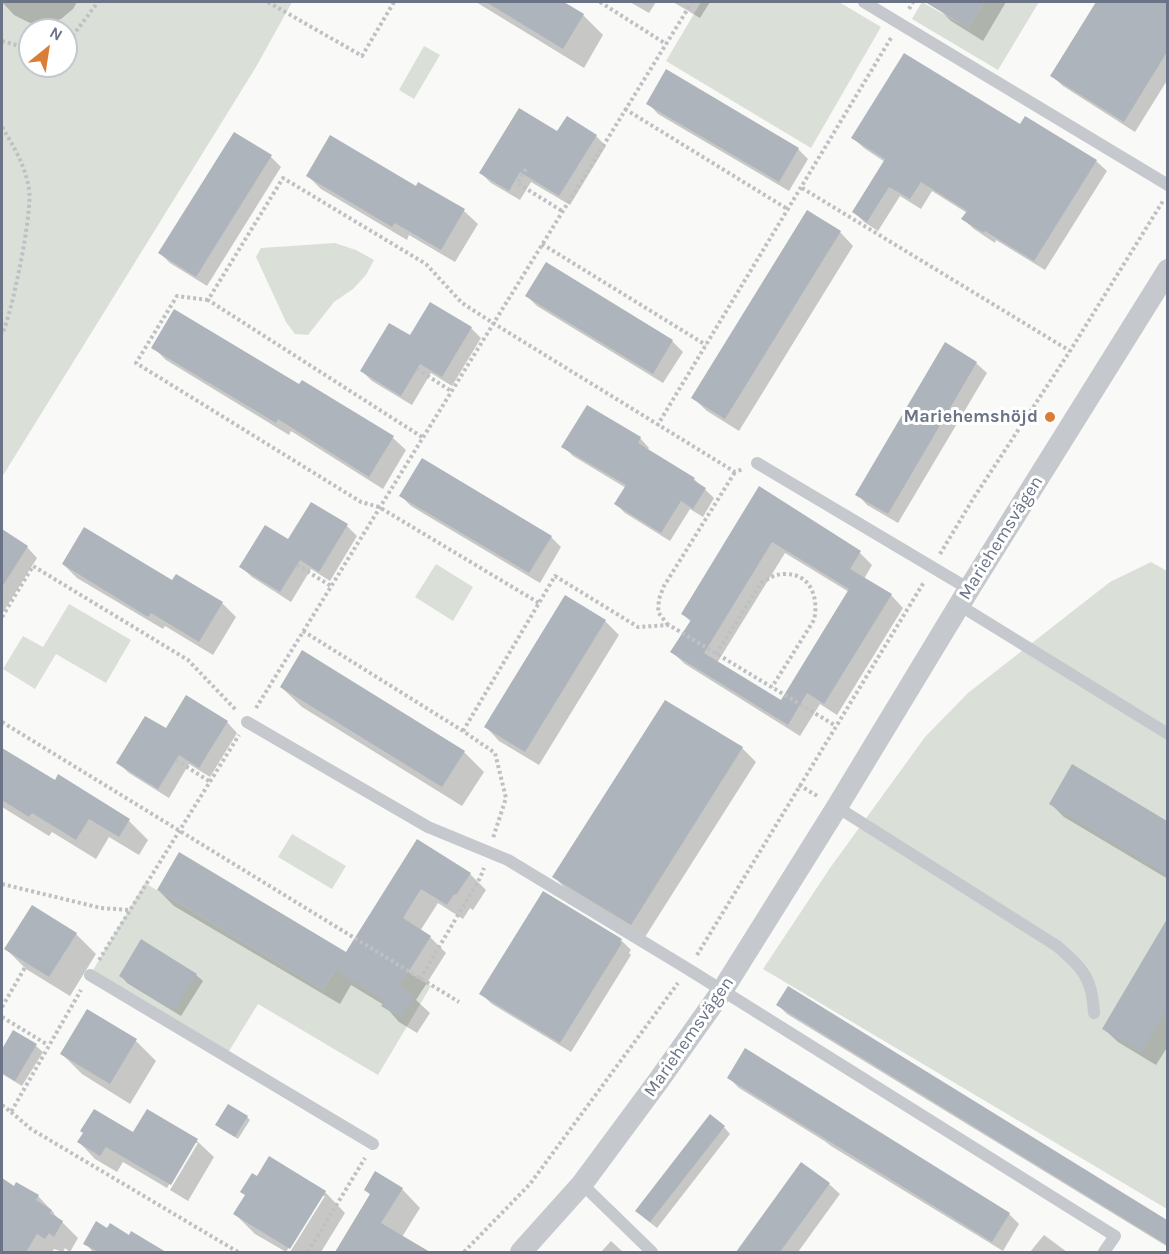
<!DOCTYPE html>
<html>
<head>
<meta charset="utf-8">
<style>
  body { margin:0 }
  #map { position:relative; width:1169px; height:1254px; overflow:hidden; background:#f9f9f7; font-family:Karla,sans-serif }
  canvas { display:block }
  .frame { position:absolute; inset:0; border:3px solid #6a7486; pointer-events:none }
  .north { position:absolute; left:18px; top:18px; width:60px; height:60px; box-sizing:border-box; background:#fff; border:2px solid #c3c7cf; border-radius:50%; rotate:30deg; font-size:16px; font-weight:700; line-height:24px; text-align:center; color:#6a7486 }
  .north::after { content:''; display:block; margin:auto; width:21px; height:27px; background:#d97d37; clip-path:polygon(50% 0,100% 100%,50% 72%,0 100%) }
</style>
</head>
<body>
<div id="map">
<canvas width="1169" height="1254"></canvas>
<div class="frame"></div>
<div class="north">N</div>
</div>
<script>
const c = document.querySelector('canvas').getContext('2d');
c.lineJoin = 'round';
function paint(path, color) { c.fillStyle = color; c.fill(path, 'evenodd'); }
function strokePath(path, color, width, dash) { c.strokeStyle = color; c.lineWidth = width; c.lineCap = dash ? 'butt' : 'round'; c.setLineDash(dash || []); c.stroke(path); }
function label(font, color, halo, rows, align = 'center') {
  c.font = font + ' Karla,sans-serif'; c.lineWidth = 6; c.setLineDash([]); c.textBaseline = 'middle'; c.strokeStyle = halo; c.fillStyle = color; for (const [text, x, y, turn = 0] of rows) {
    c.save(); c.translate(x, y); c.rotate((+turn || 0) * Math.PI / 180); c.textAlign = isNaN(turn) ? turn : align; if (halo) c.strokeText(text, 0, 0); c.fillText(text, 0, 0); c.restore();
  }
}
const green = new Path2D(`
  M2,2H292L256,67L2,477ZM30,30H66V66H30Z
  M701,2H839L881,27L811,148L666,61Z
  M922,2L968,28L984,2H1039L998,70L912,19Z
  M424,46L440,55L414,99L399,90Z
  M335,243L356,250L374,260L366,275L353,289L334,302L308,335L295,334L286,322L256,257L261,248Z
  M1151,562L1167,571V1209L763,969L830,868L925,737L968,693L1110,582Z
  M436,564L473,587L453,621L415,597Z
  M69,604L131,640L106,683L56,654L35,689L3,669L23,636L43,647Z
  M292,834L346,866L332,889L278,857Z
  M145,883L323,990L354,939L431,986L378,1075L258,1004L226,1056L90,975Z`);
const shadow = new Path2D(`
  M2,2H77L73,9L61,19L46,24L30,23L14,15Z
  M476,2H561L583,15L603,35L584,68Z
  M630,2H656L649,13Z
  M673,2H710L700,18Z
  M940,2H1006L983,41L951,21L937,7Z
  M1098,2H1168V79L1135,132L1063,86L1052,76Z
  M648,103L798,149L808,159L789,191L658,114Z
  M1026,118L1096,161L1107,171L1045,270L996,240L995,243L974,229L963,219L967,213L932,191L921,209L900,196L878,231L864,222L854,212L885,162L864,148L853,138L1021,126Z
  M558,133L596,136L606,146L570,205L531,182L520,200L491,183L481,173Z
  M234,134L271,157L281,167L207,286L170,263L160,253Z
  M307,175L416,188L464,211L478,224L455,262L409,235L407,240L321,189Z
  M840,232L853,246L739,431L707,411L693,398Z
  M546,264L672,341L683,352L663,383L537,306L527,296Z
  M471,328L481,338L452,386L431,373L412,405L372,381L362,371L411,337Z
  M945,345L976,363L987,373L898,523L867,505L857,494Z
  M153,347L300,386L393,438L406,450L383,489L291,431L289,435L166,360Z
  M640,438L649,448L647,451L694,479L714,498L703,517L690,509L670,541L625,513L616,504L626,488L573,456L563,446Z
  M760,488L860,553L872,565L864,579L891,595L903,608L837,715L820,704L800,736L685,664L672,652L691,622L682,613ZM785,553L849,592L781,703L717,663Z
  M401,496L551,537L561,547L540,583L411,506Z
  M311,504L347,526L357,536L330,581L311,569L291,602L252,577L241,567L288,541Z
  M2,531L27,547L37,558L2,614Z
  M63,564L222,603L236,617L213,655L165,626L163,629L77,578Z
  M605,621L619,635L539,765L499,741L486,727Z
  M281,687L464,752L484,772L462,806L302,707Z
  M227,722L237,733L210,777L189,764L169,798L129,773L118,763L167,730Z
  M714,731L742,748L756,762L645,937L568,891L554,877Z
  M2,749L55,782L129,821L148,840L139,855L109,837L96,859L52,832L49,836L2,807Z
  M1073,766L1168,823V879L1064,817L1051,804Z
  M417,841L470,874L486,890L473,910L470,908L463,919L438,903L420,931L430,937L446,953L416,1000L430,1013L417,1033L399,1022L384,1005L351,985L340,1004L174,906L158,890L346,954Z
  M1168,922V1046L1156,1065L1118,1042L1104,1029Z
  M76,934L96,954L70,996L26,969L6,949Z
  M621,940L631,950L629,953L631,955L571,1052L492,1004L481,994Z
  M196,975L203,981L181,1016L127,983L121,976Z
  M788,988L1168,1222V1247L787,1014L778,1005Z
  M14,1032L36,1046L43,1052L22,1086L2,1074V1052Z
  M136,1041L156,1061L130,1104L82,1074L62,1054Z
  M729,1078L1009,1214L1019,1224L1003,1251L831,1146L826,1142L739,1088Z
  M147,1111L197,1141L214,1157L188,1201L170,1190L198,1143H194L167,1188L123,1162L117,1172L95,1159L79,1142L134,1134Z
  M247,1117L250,1120L238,1139L220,1128Z
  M724,1127L730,1134L657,1228L643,1217Z
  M801,1164L829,1184L840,1194L798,1252H746L741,1248Z
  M258,1178L325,1192L345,1213L321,1252H290L325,1196H321L286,1252L255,1234L235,1214Z
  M2,1180L15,1188L17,1184L38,1196L54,1213V1214L78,1238L70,1252L65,1248L63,1252L54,1249L52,1252H2Z
  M365,1189H402L420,1208L402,1237L423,1252H336L371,1195Z
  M108,1230L153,1246L160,1252H93L85,1243Z
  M1044,1235L1067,1252H1030Z
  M611,1241L623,1252H601Z`);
const building = new Path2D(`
  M486,2H564L584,14L563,49Z
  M925,2H984L968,28Z
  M1096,2H1167V52L1124,122L1050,76Z
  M904,53L1020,124L1025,116L1097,160L1034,261L985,231L984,233L961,219L967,211L921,182L910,199L889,187L867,222L852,212L885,159L851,138Z
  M666,69L799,148L779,182L646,104Z
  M519,108L557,131L567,116L597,135L559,196L520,172L509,191L479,173Z
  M234,132L272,155L196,277L158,253Z
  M330,135L416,186L418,182L465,209L441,250L395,223L392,227L306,176Z
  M807,210L841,231L725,419L691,398Z
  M546,262L673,340L653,374L525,296Z
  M430,302L472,327L442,377L420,364L401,396L360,371L389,323L410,335Z
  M174,309L299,384L302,380L394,436L369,477L278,419L276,423L151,348Z
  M945,342L977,362L888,514L855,495Z
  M587,405L641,437L638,443L695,478L693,480L706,488L693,509L681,501L661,533L614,504L626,485L561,447Z
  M422,458L552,536L529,573L399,496Z
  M759,486L861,551L850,569L892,594L824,704L807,693L788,725L670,652L691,620L681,614ZM772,542L849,589L781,700L704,653Z
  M311,502L348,524L319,572L300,560L280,592L239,567L265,525L288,539Z
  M84,527L172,580L176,574L223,602L199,642L151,613L148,617L62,564Z
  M2,529L28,546L2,587Z
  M565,595L606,620L525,752L484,727Z
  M302,650L465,751L442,787L280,687Z
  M186,695L228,721L199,768L179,755L158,789L116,763L145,716L166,728Z
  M665,700L743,747L631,925L552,877Z
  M2,748L55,780L58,774L130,819L119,837L89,819L76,840L32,813L29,817L2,800Z
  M1072,764L1167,821V875L1049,804Z
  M417,839L471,873L456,895L454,894L447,905L421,889L403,918L431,936L399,987L415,996L401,1018L381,1006L385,1001L335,970L323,990L157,890L179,852L346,952Z
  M543,891L622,939L620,942L622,943L560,1043L479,994Z
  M32,905L77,933L49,977L4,949Z
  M1167,919V1009L1142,1053L1102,1029Z
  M141,939L197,974L174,1011L119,976Z
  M788,986L1167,1220V1245L776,1005Z
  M87,1009L137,1039L110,1084L60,1054Z
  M13,1030L37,1044L15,1081L2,1073V1049Z
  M745,1048L1010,1213L992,1242L727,1078Z
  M228,1104L248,1116L235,1137L215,1125Z
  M94,1109L133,1132L147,1109L198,1139L171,1185L106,1147L100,1156L77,1142L83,1133L80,1131Z
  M710,1114L725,1126L650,1222L635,1211Z
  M269,1156L326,1191L290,1249L233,1214L245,1195L240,1192L252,1173L257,1176Z
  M801,1162L830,1183L780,1252H736Z
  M375,1171L403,1188L381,1223L430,1252H335L370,1194L364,1190Z
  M2,1178L14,1186L16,1182L39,1195L36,1200L52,1210L50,1213L63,1221L54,1237L49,1233L45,1239L37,1234L26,1252H2Z
  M96,1221L107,1228L110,1223L129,1235L131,1231L166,1252H99L83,1244Z`);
const path = new Path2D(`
  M268,2L362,56L394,2
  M600,2L666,44
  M909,9L913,2
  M66,37L74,34L98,2
  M2,41L30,49
  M625,109L789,210
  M2,127C14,147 25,165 29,189C33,211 12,314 2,334
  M526,169L517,183L562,211
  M802,188L1070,351
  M542,244L706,345
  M208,300L177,296L136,363L361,502L379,507L539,603
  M417,369L451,391
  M657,426L891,38
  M422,437L208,300L283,178L426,264L462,303L493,323L735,472L743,469
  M940,554L973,499L1070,351L1163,201
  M297,565L331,586
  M2,617L33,566L188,660L236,710
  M668,625L658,612L659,599L664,586L735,472
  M303,631L463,731L495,753L506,798L493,838
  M716,654L761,583C768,579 775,574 784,574C811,573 819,598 814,620L772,687
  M256,708L692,2
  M2,722L459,1002
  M463,731L555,576L638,627L669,625L836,726
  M176,760L209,781
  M799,785L819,797
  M2,884L101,908L129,910
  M697,955L924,582
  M99,960L239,735
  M420,979L480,878L484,868
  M2,1007L27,964
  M2,1017L48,1045
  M2,1105L11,1112L81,990
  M11,1112L31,1129L238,1252
  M308,1252L365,1158
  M464,1252L530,1184L678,983`);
const lane = new Path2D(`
  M864,2L1168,185
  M757,463L969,589
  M959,605L1168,734
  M247,722L428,827L508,860L688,969L1115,1236L1104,1252
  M837,807L1057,946C1083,969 1092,977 1094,1013
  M90,975L373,1144
  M582,1184L652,1252`);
const street = new Path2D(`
  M521,1252L582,1184L659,1080L722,991L837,807L969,589L1168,270`);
const markers = [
  [1050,417,6,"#d97d37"]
];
const poiNames = [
  ["Mariehemshöjd",1038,417]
];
const streetNames = [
  ["Mariehemsvägen",1001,538,-58],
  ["Mariehemsvägen",689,1037,-55]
];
paint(green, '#dae0d8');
paint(shadow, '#0003');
paint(building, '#aeb4bb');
strokePath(path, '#bfc0c3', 4, [3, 3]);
strokePath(lane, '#c5c8cc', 12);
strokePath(street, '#c5c8cc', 22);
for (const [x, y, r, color] of markers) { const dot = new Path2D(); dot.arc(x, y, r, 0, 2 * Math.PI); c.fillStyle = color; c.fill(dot); strokePath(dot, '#fff', 2); }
label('bold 18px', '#6a7486', '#fff', poiNames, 'right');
label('18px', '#6a7486', '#fff', streetNames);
</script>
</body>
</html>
